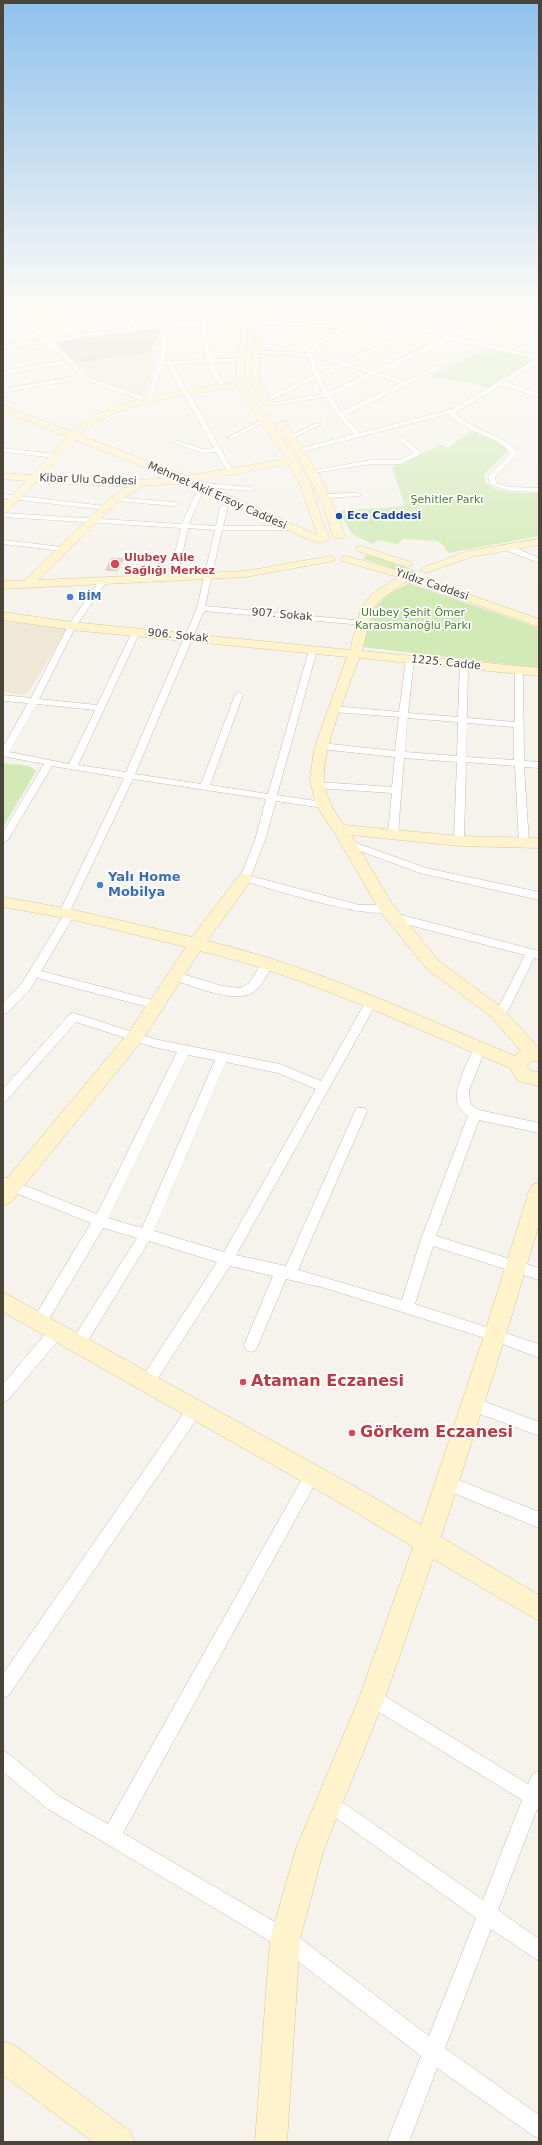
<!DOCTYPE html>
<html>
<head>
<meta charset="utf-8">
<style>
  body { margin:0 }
  #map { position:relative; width:542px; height:2145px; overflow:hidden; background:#f6f3ec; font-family:"DejaVu Sans",sans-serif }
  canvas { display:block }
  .frame { position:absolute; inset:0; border:4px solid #4b4439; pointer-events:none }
</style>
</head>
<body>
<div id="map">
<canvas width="542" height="2145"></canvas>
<div class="frame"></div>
</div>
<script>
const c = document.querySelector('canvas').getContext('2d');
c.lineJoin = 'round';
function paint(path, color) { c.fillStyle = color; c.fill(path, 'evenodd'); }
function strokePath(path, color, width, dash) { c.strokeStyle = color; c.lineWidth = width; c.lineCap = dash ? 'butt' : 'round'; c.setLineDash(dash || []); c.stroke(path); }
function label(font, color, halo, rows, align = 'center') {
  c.font = font + ' "DejaVu Sans",sans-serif'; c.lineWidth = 3.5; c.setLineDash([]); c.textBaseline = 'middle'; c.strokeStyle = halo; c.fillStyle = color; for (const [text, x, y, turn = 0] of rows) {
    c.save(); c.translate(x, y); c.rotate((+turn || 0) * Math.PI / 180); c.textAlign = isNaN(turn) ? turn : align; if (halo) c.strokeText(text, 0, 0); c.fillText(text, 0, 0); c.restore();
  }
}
const education = new Path2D(`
  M156,352V362L145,394H140L97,380L91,377L77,362Z
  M3,621L67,629L28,693L23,695L3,692Z`);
const green = new Path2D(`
  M487,348L535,359L487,388C469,381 449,380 430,376Z
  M471,431L503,444L508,448L506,453L484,474L485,482C499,495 521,493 539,493V536L448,553L443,545L437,541L404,539L397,544L378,540L372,544L352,534L339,511L405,506L392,467L441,445L448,448Z
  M369,553L418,572L414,575L363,559Z
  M409,583L539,628V668L362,647L375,608L387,595Z
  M3,763C13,766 29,762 36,771L3,827Z`);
const building = new Path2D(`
  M160,329L149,352L77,362L56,343Z
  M112,558L124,559L117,571L106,570Z`);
const street = new Path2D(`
  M46,305H50L74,327L127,321L130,323L65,332L63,329L69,328L46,307Z
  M134,305H140L135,322L132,324L129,322Z
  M168,305H173L170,321H200L201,305H206L207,337L212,359L242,358L245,360L214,363L226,387L223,389L214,378L208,363L173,364L234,473L233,474H229L216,452L202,453L172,442L175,440L203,449L214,448L167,365H163L153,395L154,401L151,403L88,381L78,374L69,363L3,375V371L66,360L46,343L3,349V345L42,340L25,324L3,327V323L22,321L13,309H17L48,339L159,324L158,322L164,321ZM170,325H200L206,360L164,361C168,349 164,336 170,325ZM163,327L160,340L161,353L147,398L92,379L82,372L70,357L52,342Z
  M400,305H407L382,315L417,326L460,305H465L422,328L448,336L509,305H514L482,324L454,337L539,356V362L506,382L539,393V397L501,385L455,413C473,432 502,432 518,453L495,477L496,483L510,487L539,488V492L510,491L491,485L488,477L511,453C494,434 466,433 448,414L301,452L299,451V449L354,434L338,416L325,397L268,406L265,404L323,394L316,379L266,402H262V400L314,375L307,357L256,353L254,350L306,353L314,344L341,329L259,323L257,320L347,326ZM377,318L413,328L344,362L312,354C318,340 363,323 377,318ZM418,330L444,338L373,371L349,363ZM449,340L536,359L453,409L360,433L344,416L441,368V366H437L405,381L379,373ZM313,357L339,364L319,373ZM344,366L368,373L328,392L321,377ZM374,375L400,383L341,412L331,396Z
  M72,377L74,380L3,393V389Z
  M263,419L268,420L232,439L227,438Z
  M316,423L321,424L293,438L288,437Z
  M400,436L421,452V454L401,464H371L313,473L310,471L371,460H400L414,453L398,439V437Z
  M3,448L56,454L59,456L56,458L3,452Z
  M195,482L251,487L254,489L251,491L205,487L189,524L216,526L220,507L224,505L228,507L223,526H291L295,528L291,530H222L205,606L364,621L368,623L364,625L204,611L135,774L201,784L235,695L239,692L243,695L210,785L268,794L309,650L316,648L317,650L277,795L323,802L328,805L323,808L276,801L265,840L251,876L359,905H387L392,909C382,925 262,886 241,880L240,878L255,840L266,799L133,779L70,911L75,914L41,971L156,1001L162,1005L156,1009L37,978L30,989L7,1013L3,1014V1003L22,983L63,916L59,913L124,778L52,766L8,840L3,843V832L44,764L3,756V747L28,703L3,701V695L31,698L68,626L100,579H106L107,581L76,626L39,699L97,705L132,632L139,630L140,632L78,765L126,772L197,608L215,530L188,528L177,578L173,580L169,578L181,528L3,517V513L182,524L199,486L193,485L192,484ZM37,704L95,710L69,764L9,752Z
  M357,493L361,495L359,496L326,498L322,496L326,494Z
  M3,494L105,506L109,508L105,510L3,498Z
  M112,497L175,502L179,504L175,506L115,501L111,499Z
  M3,540L62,547L66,549L62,551L3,544Z
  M503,545H509L539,558V563L503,549Z
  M410,657L414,660L408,713L458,717L460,666L464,663L468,666L467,718L515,722V669L519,666L523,669L524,761L539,762V768L524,767L529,843L528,845L524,846L519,843L515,766L466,762L464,841L459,844L454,841L457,762L404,758L398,833L393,836L388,833L392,793L318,788L313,785L318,782L392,787L395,757L321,749L316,746L321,743L395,751L399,717L334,712L330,709L334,706L399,712L406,660ZM407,718L458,722L457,756L405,752ZM467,723L514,727V760L466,757Z
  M348,840L426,868L539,892V900L420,873L344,845L343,843Z
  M394,913L539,951V959L534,958L504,1019L500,1020L494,1016L525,955L390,920L389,917L390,914Z
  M268,959L274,963C268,972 262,987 252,993C233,1004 191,985 171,979L169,976L175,972L223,986L241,988L249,983L264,960Z
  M370,1000L376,1004L236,1255L286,1266L355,1111L357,1108H365L367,1111L298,1270L402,1300L421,1239L468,1116C463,1112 458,1107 457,1101C454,1089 470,1055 476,1044H484L486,1047L469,1091L470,1104L479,1110L539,1123V1133L479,1120L436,1236L539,1268V1280L433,1246L415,1304L539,1344V1358L495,1341L325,1288L286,1279L256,1350L251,1352L246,1350L244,1345L273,1276L230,1266L153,1386L148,1388L143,1386L141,1381L143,1376L217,1262L149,1241L84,1347L79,1349L74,1347L72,1342L74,1337L137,1238L103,1228L45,1326L40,1327L35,1326L33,1321L35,1316L91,1223L3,1188V1177L97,1214L177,1052L153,1047L76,1022L7,1100L3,1102V1089L70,1014L74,1013L154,1039L280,1064L321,1081L366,1001ZM188,1055L215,1060L142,1228L108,1218ZM226,1062L278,1073L316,1089L224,1252L154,1231Z
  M57,1325L62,1326L64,1331L62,1336L8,1400L3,1402V1384L52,1326Z
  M472,1397L539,1422V1436L467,1409L465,1404L467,1399Z
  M195,1402L200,1404L202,1409L200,1414L9,1695L3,1698V1674L190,1404Z
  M312,1467L317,1470L320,1475L317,1480L123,1833L292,1932L429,2036L476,1918L323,1809L320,1803L323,1797L329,1794L335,1797L483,1900L522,1800L366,1704L363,1698L366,1692L372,1689L378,1692L528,1784L533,1774L539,1771V1809H537L498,1910L539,1939V1961L491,1929L445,2048L539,2115V2139L532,2135L437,2068L409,2142H387L421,2056L278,1946L48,1809L3,1772V1751L9,1754L60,1797L108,1824L307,1470Z
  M446,1475L539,1512V1528L441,1488L438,1483L441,1478Z`);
const secondary = new Path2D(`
  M42,305H62L58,307L3,314V310Z
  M246,305H254C249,330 240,361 247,387C251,400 261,409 269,419C282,437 295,456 306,476C317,495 318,518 330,538C327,542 319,544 314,542L184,483L143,486L119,501L38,580L246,571L330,556L334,557L336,559L334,561L246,577L3,589V581H24L111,497L128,487L37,482L7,512L3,513V504L26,481L3,479V473L32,475L67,437L3,411V405L72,432C110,395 188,391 237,382V355ZM238,387L246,402L286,459L186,476L80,435C115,400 191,395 238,387ZM75,440L172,478L123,481L43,476ZM289,464L300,485L317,535L197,481Z
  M259,305L266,307L259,361L260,385L272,403L267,406L264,405L250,385L251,361Z
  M282,421L285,422C311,458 331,494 345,536L343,538L339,539L333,536C321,495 301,459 277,424Z
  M539,539V545L471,557L426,573L420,570L422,568L468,551Z
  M361,546L411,562L413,564L407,567L357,551L355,549L357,547Z
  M346,556L411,574L539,619V627L408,580L380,600L373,609L362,651L539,668V676L359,658C348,690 322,748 324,780C325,797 334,811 344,825L459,836L539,838V848L459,846L351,835L393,905L439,961L501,1007L539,1048V1062L532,1061L527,1066L531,1071L539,1072V1086L518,1081L510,1068C408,1026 307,976 200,951L141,1042L10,1203L3,1205V1183L129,1032L186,947L70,919L3,907V897L70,909L192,937L240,874H250L253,878L250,882L207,941C314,966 414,1014 515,1056L521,1051L489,1015L427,969L381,913L337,837L316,805L310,780L314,749L347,657L72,630L3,620V612L72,622L350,650L361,609L372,594L398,577L342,561L340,559L342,557Z
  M539,1183V1224L506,1335L441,1537L539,1595V1621L433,1559L385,1698L324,1849L300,1939L287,2142H255L270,1939L296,1849L359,1698L413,1547L347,1507L3,1312V1292L363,1491L421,1525L484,1335L529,1191L532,1185Z
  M3,2041L14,2045L130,2131L135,2142H93L3,2075Z`);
const markers = [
  [339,516,4,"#1a4fb4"],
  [115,564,5,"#e0444e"],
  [70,597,4,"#3f7fe0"],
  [100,885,4,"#3f7fe0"],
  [243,1382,4,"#e0444e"],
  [352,1433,4,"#e0444e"]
];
const farStreetnames = [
  ["Kibar Ulu Caddesi",88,480,2],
  ["Mehmet Akif Ersoy Caddesi",217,496,24],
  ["Yıldız Caddesi",432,585,19],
  ["907. Sokak",282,615,5],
  ["906. Sokak",178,636,6],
  ["1225. Cadde",446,663,6]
];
const farParknames = [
  ["Şehitler Parkı",447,500],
  ["Ulubey Şehit Ömer",413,613],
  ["Karaosmanoğlu Parkı",413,626]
];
const farTransitnames = [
  ["Ece Caddesi",347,516]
];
const farHealthnames = [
  ["Ulubey Aile",124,558],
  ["Sağlığı Merkez",124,571]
];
const farShopnames = [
  ["BİM",78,597]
];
const shopNames = [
  ["Yalı Home",108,878],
  ["Mobilya",108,893]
];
const nearHealthnames = [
  ["Ataman Eczanesi",251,1382],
  ["Görkem Eczanesi",360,1433]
];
paint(education, '#efe8d6');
paint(green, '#d2eab5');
paint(building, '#d8cfc1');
strokePath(building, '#d3c7b4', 1);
strokePath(street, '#c2bbae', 1);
strokePath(secondary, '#d6c79b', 1);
paint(street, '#fff');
paint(secondary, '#fff3cd');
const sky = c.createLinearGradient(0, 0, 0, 605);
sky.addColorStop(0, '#8fc1ec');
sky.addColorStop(0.5, '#fbfaf6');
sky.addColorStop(1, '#fbfaf600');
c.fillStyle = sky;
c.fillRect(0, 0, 542, 605);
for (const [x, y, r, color] of markers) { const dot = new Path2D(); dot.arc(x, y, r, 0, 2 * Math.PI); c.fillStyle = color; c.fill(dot); strokePath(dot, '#fff', 1.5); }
label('11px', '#4b4439', '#fff', farStreetnames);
label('11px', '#4a7f2a', '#fff', farParknames);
label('bold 11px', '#164399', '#fff', farTransitnames, 'left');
label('bold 11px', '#be3a42', '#fff', farHealthnames, 'left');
label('bold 11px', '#366cbe', '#fff', farShopnames, 'left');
label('bold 13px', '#366cbe', '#fff', shopNames, 'left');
label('bold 16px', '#be3a42', '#fff', nearHealthnames, 'left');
</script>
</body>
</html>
